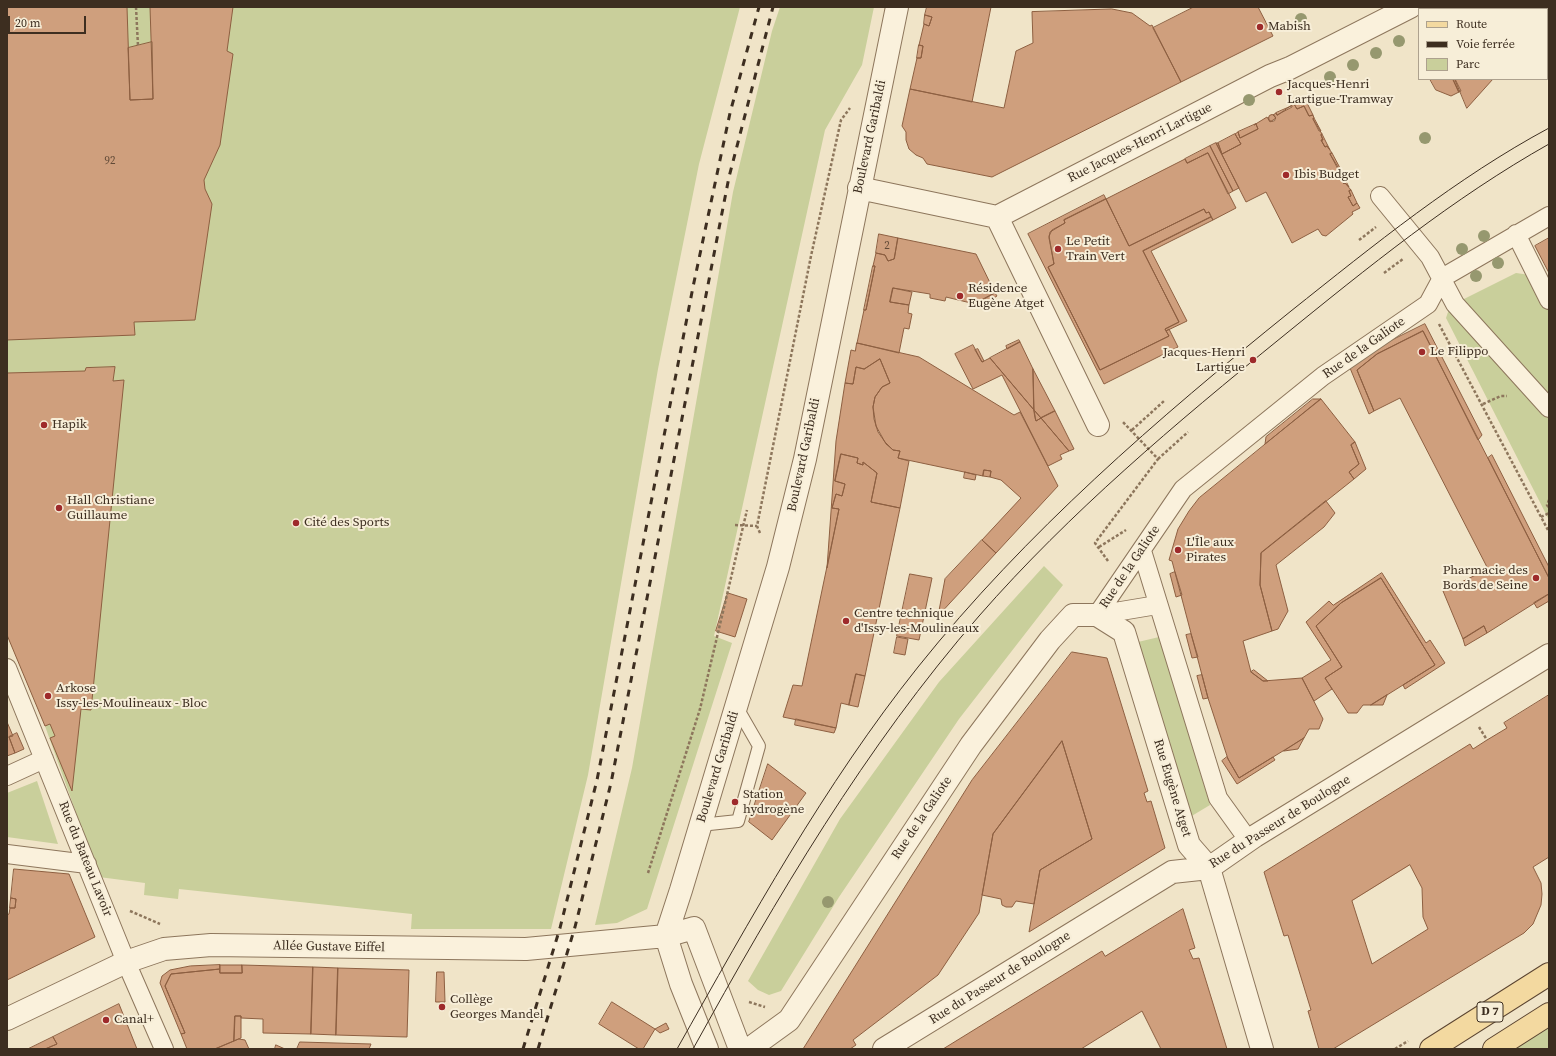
<!DOCTYPE html>
<html>
<head>
<meta charset="utf-8">
<style>
  body { margin:0 }
  #map { position:relative; width:1556px; height:1056px; overflow:hidden; background:#f0e4c8; font-family:"Source Serif 4",serif }
  canvas { display:block }
  .frame { position:absolute; inset:0; border:8px solid #3d2e20; pointer-events:none }
  .legend { position:absolute; left:1418px; top:8px; width:130px; height:72px; box-sizing:border-box; background:#f7eed8; border:1px solid #ada18e; margin:0; padding:5px 7px; list-style:none; font-size:12px; color:#3d2e20 }
  .legend li { display:flex; align-items:center; gap:8px; height:20px }
  .legend b { width:20px; border:1px solid #ada18e }
  .scale { position:absolute; left:8px; top:16px; width:78px; height:18px; box-sizing:border-box; border:2px solid #3d2e20; border-top:0; padding-left:5px; font-size:12px; line-height:14px; white-space:nowrap; color:#3d2e20; -webkit-text-stroke:3px #f7eed8; paint-order:stroke }
</style>
</head>
<body>
<div id="map">
<canvas width="1556" height="1056"></canvas>
<div class="frame"></div>
<ul class="legend">
<li><b style="height:5px;background:#f3d9a0"></b>Route</li>
<li><b style="height:5px;background:#3d2e20"></b>Voie ferrée</li>
<li><b style="height:11px;background:#c9cf9b"></b>Parc</li>
</ul>
<div class="scale">20 m</div>
</div>
<script>
const c = document.querySelector('canvas').getContext('2d');
c.lineJoin = 'round';
function paint(path, color) { c.fillStyle = color; c.fill(path, 'evenodd'); }
function strokePath(path, color, width, dash) { c.strokeStyle = color; c.lineWidth = width; c.lineCap = dash ? 'butt' : 'round'; c.setLineDash(dash || []); c.stroke(path); }
function label(font, color, halo, rows, align = 'center') {
  c.font = font + ' "Source Serif 4",serif'; c.lineWidth = 4; c.setLineDash([]); c.textBaseline = 'middle'; c.strokeStyle = halo; c.fillStyle = color; for (const [text, x, y, turn = 0] of rows) {
    c.save(); c.translate(x, y); c.rotate((+turn || 0) * Math.PI / 180); c.textAlign = isNaN(turn) ? turn : align; if (halo) c.strokeText(text, 0, 0); c.fillText(text, 0, 0); c.restore();
  }
}
const green = new Path2D(`
  M7,7H740L699,164L658,369L588,775L551,929H411L412,914L179,889L178,899L144,895L145,883L99,877L45,726L7,635Z
  M780,7H874L862,65L825,130L714,636L732,643L647,909L617,923L595,925L632,768L733,192L772,31Z
  M1516,273L1530,275L1549,311V520L1446,318L1450,306Z
  M1044,566L1063,585L959,719L839,897L781,991L769,995L758,990L748,981L840,819L939,682Z
  M1159,637L1210,805L1190,817L1138,642Z
  M37,781L58,844L7,837V793Z
  M1549,1021V1049H1504Z`);
const building = new Path2D(`
  M7,7H127L130,100L153,99L150,7H233L227,51L233,54L220,145L204,180L205,189L212,204L195,320L134,322L135,335L7,340Z
  M927,7H991L972,102L910,89L917,58H921L923,46L919,45L924,24L929,26L932,17L925,15Z
  M1194,7H1258L1273,36L1181,82L1153,28Z
  M1487,7H1517L1518,9H1483Z
  M1517,7H1549V27L1547,28V9H1518Z
  M1112,9L1132,13L1150,26L1152,25L1181,82L992,177L927,164L923,158L916,155L909,149L906,140V132L902,126L910,89L1004,108L1016,51L1033,43L1032,12Z
  M925,15L932,17L929,26L924,24Z
  M152,42L153,99L130,100L128,48Z
  M919,45L923,46L921,58H917Z
  M1430,79H1453L1459,92L1451,96L1436,90Z
  M1453,79H1455L1461,91L1459,92Z
  M1455,79H1493L1467,108Z
  M1305,99L1313,115L1309,116L1304,106L1297,109L1294,104Z
  M1294,104L1297,109L1304,106L1309,116L1313,115L1314,118L1313,119L1322,134L1321,135L1323,140H1321L1325,147L1327,146L1332,153L1330,154L1341,172L1340,173L1342,177L1340,178L1344,184L1345,183L1351,190L1349,191L1351,196L1348,197L1353,206L1357,203L1360,208L1352,212L1353,214L1326,236L1322,235L1318,229L1292,243L1266,192L1246,202L1216,143H1218L1222,154L1241,144L1235,134L1238,132L1240,138L1258,129L1256,124L1254,125L1267,117L1270,122L1276,118L1273,115L1276,113L1277,115Z
  M1292,106V107L1277,115L1276,113Z
  M1268.5 118a3.5 3.5 0 1 1 7 0a3.5 3.5 0 1 1-7 0Z
  M1314,118L1321,131H1319L1313,119Z
  M1256,124L1258,129L1240,138L1238,132Z
  M1235,134L1241,144L1222,154L1218,143Z
  M1322,134L1330,150L1327,146L1325,147L1321,140H1323L1321,135Z
  M1216,143L1239,188L1233,191L1210,146Z
  M1210,146L1233,191L1228,194L1208,153L1187,163L1185,159Z
  M1208,153L1236,208L1213,220L1209,212L1206,213L1204,209L1129,246L1106,199L1185,159L1187,163Z
  M1332,153L1340,168L1338,169L1330,154Z
  M1341,172L1349,187L1345,183L1344,184L1340,178L1342,177L1340,173Z
  M1351,190L1357,203L1353,206L1348,197L1351,196L1349,191Z
  M1104,195L1106,199L1064,220L1065,223L1050,232L1049,238L1054,264L1048,267L1100,370L1169,336L1166,331L1169,329L1178,347L1104,384L1028,234Z
  M1106,199L1129,246L1204,209L1206,213L1209,212L1211,217L1143,251L1179,322L1165,329L1169,336L1100,370L1048,267L1054,264L1049,236L1052,230L1065,223L1064,220Z
  M1211,217L1213,220L1151,251L1187,321L1166,331L1165,329L1179,322L1143,251Z
  M879,234L898,238L894,259L888,261L885,255L876,253Z
  M898,238L976,254L995,293L975,304L946,297L945,301L930,298V294L893,288L890,302L909,305L908,313L912,314L909,329L904,328L899,353L857,343L864,310H866L875,266H873L876,253L885,255L888,261L894,259Z
  M1549,238V273L1535,246Z
  M873,266H875L866,310H864Z
  M893,288L912,292L909,305L890,302Z
  M995,293L997,296L984,304L982,300Z
  M1425,324L1482,435L1478,440L1423,331L1377,354L1357,370L1374,411L1369,414L1350,368L1374,349Z
  M1423,331L1549,578V594L1487,633L1484,626L1463,639L1443,591L1488,569L1400,398L1374,411L1357,370L1377,354Z
  M1019,340L1020,342L1007,349L1006,346Z
  M1020,342L1033,369L1034,410L990,358Z
  M857,343L919,357L1014,415L1020,412L1058,486L996,553L982,540L1021,498L1001,480L990,477L991,471L984,470L983,476L898,458L900,451L893,450L885,442L878,432L874,419L873,407L875,397L882,387L890,383L880,359L864,369L856,367L853,384L845,383L851,350L855,351Z
  M973,345L982,362L990,358L1034,410L1036,421L1041,418L1069,451L1060,455L1062,459L1048,466L1002,375L973,389L955,354Z
  M978,349L984,361L982,362L975,350Z
  M880,359L890,383L882,387L875,397L873,407L876,426L886,444L893,450L900,451L898,458L909,461L900,508L871,502L877,473L863,462V465L857,463L858,458L841,454L835,481L845,484L842,496L836,494L832,508L839,509L827,568L836,441L845,383L853,384L856,367L864,369Z
  M115,367L113,381L124,380L91,710L81,709L72,791L50,738L55,736L50,724L45,726L7,635V373L85,371L86,368Z
  M1033,369L1055,411L1041,418L1034,410Z
  M1313,399H1321L1265,444L1266,437Z
  M1321,399L1355,442L1351,445L1359,464L1349,472L1354,479L1261,553L1260,585L1272,631L1243,641L1251,672L1263,681L1302,678L1323,719L1319,729H1309L1304,738L1239,778L1228,759L1208,698L1172,561L1169,560L1178,529L1189,511L1199,498Z
  M1034,410L1041,418L1036,421L1035,418Z
  M1055,411L1074,449L1069,451L1041,418Z
  M1355,442L1366,469L1354,479L1349,472L1359,464L1351,445Z
  M841,454L858,458L857,463L863,465V462L877,473L871,502L900,508L865,676L856,674L849,705L841,703L836,728L783,717L793,685L802,686L839,509L832,508L836,494L842,496L845,484L835,481Z
  M1492,455L1549,567V578L1488,458Z
  M984,470L991,471L990,477L983,476Z
  M965,472L976,475L975,480L964,478Z
  M1326,501L1335,513L1324,527L1276,565L1288,611L1278,629L1272,631L1260,585L1261,553Z
  M982,540L996,553L938,616L945,579Z
  M1175,572L1182,595L1176,597L1170,574Z
  M1382,573L1426,643L1430,640L1445,663L1405,689L1403,685L1435,665L1381,578L1341,603L1316,626L1342,667L1325,678L1332,689L1314,701L1302,678L1331,660L1306,622L1329,601L1333,605Z
  M910,574L932,578L919,640L897,636Z
  M1381,578L1435,665L1371,705H1363L1357,713H1348L1325,678L1342,667L1316,626L1341,603Z
  M728,593L747,599L735,637L716,631Z
  M1549,594V601L1537,608L1534,603Z
  M1484,626L1487,633L1465,646L1463,639Z
  M1191,634L1198,657L1192,658L1186,635Z
  M897,637L908,639L905,655L894,653Z
  M1072,652L1107,658L1148,791L1144,793L1147,802L1151,801L1165,848L1029,932L1040,870L1092,839L1062,741L993,834L979,913L938,975L853,1040L856,1045L850,1049H803L972,780Z
  M1254,670L1268,681H1263L1251,672Z
  M856,674L865,676L858,707L849,705Z
  M1202,675L1208,698L1203,699L1197,676Z
  M1387,695L1383,705H1371Z
  M1549,695V857L1533,867L1541,883L1542,894L1541,905L1533,924L1524,933L1333,1049H1319L1308,1011L1311,1010L1288,935L1284,936L1264,872L1470,744L1473,749L1487,740L1507,728L1504,723ZM1410,865L1422,888L1423,917L1428,929L1372,964L1352,901Z
  M796,719L836,728L834,733L795,725Z
  M7,722L13,736L9,737L15,753L7,756Z
  M17,733L24,749L15,753L9,737Z
  M1304,738L1298,749L1284,751Z
  M1062,741L1092,839L1040,870L1034,904L1016,901L1012,907H1006L1002,905L1001,899L982,895L993,834Z
  M1227,757L1239,778L1273,757L1275,760L1237,784L1222,761Z
  M768,764L806,793L772,840L749,822Z
  M14,869L69,874L95,937L7,980V915L9,914L10,908H15L16,899L11,898Z
  M11,898L16,899L15,908H10Z
  M1183,909L1195,948L1189,950L1193,959L1199,958L1227,1049H1161L1142,1011L1081,1049H943L1102,951L1105,956Z
  M220,965V969L171,974L165,986L185,1033L181,1034L160,983L162,976L170,970L190,966Z
  M220,965H242V973H220Z
  M242,965L313,967L311,1034L263,1033V1019L241,1018V1016H235L234,1041L215,1049H187L181,1034L185,1033L165,986L171,974L220,969V973H242Z
  M313,967L338,968L336,1035L311,1034Z
  M338,968L409,970L407,1037L336,1035Z
  M437,972H444L445,1002H436Z
  M612,1002L655,1029L666,1023L669,1029L660,1033L655,1029L643,1049H639L599,1024Z
  M119,1004L137,1049H45L57,1044L53,1037Z
  M235,1016H241V1038L234,1041Z
  M53,1037L57,1044L45,1049H28Z
  M239,1039L245,1040L249,1049H215Z
  M300,1042L371,1044L369,1049H297Z
  M276,1045L285,1049H275Z`);
const path = new Path2D(`
  M136,7L138,46
  M1359,240L1376,227
  M1384,273L1403,259
  M1439,324L1549,532
  M1483,404L1501,396H1507
  M1132,430L1164,401
  M1158,459L1188,432
  M1549,500L1547,505L1549,508
  M1541,517L1549,513
  M735,525L757,526
  M760,533L757,526L811,256L841,120L850,108
  M1099,547L1126,530
  M1108,561L1095,543L1158,459L1122,421
  M1479,727L1487,740
  M648,873L700,709L747,510
  M130,911L160,924
  M749,1002L765,1007
  M1395,1049L1408,1041`);
const service = new Path2D(`
  M700,825L738,821L759,746L736,706`);
const pedestrian = new Path2D(`
  M1380,196L1430,257L1455,304L1549,408
  M1516,234L1549,300
  M1142,551L1218,798L1249,841
  M1097,615L1183,489L1323,376L1428,304L1442,278L1549,216
  M1097,615L1157,605
  M7,668L126,962L164,1049
  M7,776L44,759
  M7,854L87,864`);
const minor = new Path2D(`
  M859,188L997,217L1270,76L1290,68L1410,7
  M997,217L1098,425
  M7,1019L126,962L164,949L211,945L526,949L666,936L694,928L740,1049
  M707,1049L681,984L666,936L681,890L778,567L805,459L897,7
  M749,1049L789,1020L971,745L1050,640L1073,615H1097L1124,632L1189,845L1209,868L1262,1049
  M884,1049L1172,872L1209,868L1255,836L1549,655`);
const primary = new Path2D(`
  M1431,1049L1549,974
  M1494,1049L1549,1014`);
const tram = new Path2D(`
  M677,1049C751,918 824,785 918,667C1026,532 1157,419 1291,311C1374,245 1456,178 1549,128
  M693,1049C777,897 865,747 979,616C1070,512 1176,423 1282,337C1367,268 1453,198 1549,144`);
const rail = new Path2D(`
  M523,1049L560,928L597,780L693,287L730,113L759,7
  M538,1049L575,927L611,783L729,177L773,7`);
const trees = [
  [1301,19],
  [1399,41],
  [1376,53],
  [1353,65],
  [1330,77],
  [1249,100],
  [1425,138],
  [1484,236],
  [1462,249],
  [1498,263],
  [1476,276],
  [828,902]
];
const markers = [
  [1260,27,4,"#9e2a2b"],
  [1279,92,4,"#9e2a2b"],
  [1286,175,4,"#9e2a2b"],
  [1058,249,4,"#9e2a2b"],
  [960,296,4,"#9e2a2b"],
  [1422,352,4,"#9e2a2b"],
  [1253,360,4,"#9e2a2b"],
  [44,425,4,"#9e2a2b"],
  [59,508,4,"#9e2a2b"],
  [296,523,4,"#9e2a2b"],
  [1178,550,4,"#9e2a2b"],
  [1536,578,4,"#9e2a2b"],
  [846,621,4,"#9e2a2b"],
  [48,696,4,"#9e2a2b"],
  [735,802,4,"#9e2a2b"],
  [442,1007,4,"#9e2a2b"],
  [106,1020,4,"#9e2a2b"]
];
const numberNames = [
  ["92",110,161],
  ["2",887,246]
];
const shields = [
  [1490,1012,26]
];
const shieldNames = [
  ["D 7",1490,1012]
];
const poiNames = [
  ["Mabish",1268,27],
  ["Jacques-Henri",1287,85],
  ["Lartigue-Tramway",1287,100],
  ["Ibis Budget",1294,175],
  ["Le Petit",1066,242],
  ["Train Vert",1066,257],
  ["Résidence",968,289],
  ["Eugène Atget",968,304],
  ["Le Filippo",1430,352],
  ["Jacques-Henri",1245,353,"right"],
  ["Lartigue",1245,368,"right"],
  ["Hapik",52,425],
  ["Hall Christiane",67,501],
  ["Guillaume",67,516],
  ["Cité des Sports",304,523],
  ["L'Île aux",1186,543],
  ["Pirates",1186,558],
  ["Pharmacie des",1528,571,"right"],
  ["Bords de Seine",1528,586,"right"],
  ["Centre technique",854,614],
  ["d'Issy-les-Moulineaux",854,629],
  ["Arkose",56,689],
  ["Issy-les-Moulineaux - Bloc",56,704],
  ["Station",743,795],
  ["hydrogène",743,810],
  ["Collège",450,1000],
  ["Georges Mandel",450,1015],
  ["Canal+",114,1020]
];
const streetNames = [
  ["Boulevard Garibaldi",870,137,-78],
  ["Rue Jacques-Henri Lartigue",1140,143,-27],
  ["Rue de la Galiote",1364,348,-35],
  ["Boulevard Garibaldi",804,455,-78],
  ["Rue de la Galiote",1130,567,-56],
  ["Boulevard Garibaldi",718,767,-73],
  ["Rue Eugène Atget",1172,788,73],
  ["Rue de la Galiote",922,818,-56],
  ["Rue du Passeur de Boulogne",1280,822,-32],
  ["Rue du Bateau Lavoir",85,859,68],
  ["Allée Gustave Eiffel",329,947,1],
  ["Rue du Passeur de Boulogne",1000,978,-32]
];
paint(green, '#c9cf9b');
paint(building, '#cf9f7d');
strokePath(building, '#8d5f41', 1);
strokePath(service, '#8d765c', 14);
strokePath(pedestrian, '#8d765c', 20);
strokePath(minor, '#8d765c', 24);
strokePath(primary, '#5b4430', 24);
strokePath(path, '#8d765c', 2.5, [3, 2]);
strokePath(service, '#faf1dc', 12);
strokePath(pedestrian, '#faf1dc', 18);
strokePath(minor, '#faf1dc', 22);
strokePath(primary, '#f3d9a0', 22);
strokePath(tram, '#3d2e20', 1);
strokePath(rail, '#3d2e20', 3, [7, 7]);
c.fillStyle = '#96986f';
for (const [x, y] of trees) { c.beginPath(); c.arc(x, y, 6, 0, 2 * Math.PI); c.fill(); }
for (const [x, y, r, color] of markers) { const dot = new Path2D(); dot.arc(x, y, r, 0, 2 * Math.PI); c.fillStyle = color; c.fill(dot); strokePath(dot, '#f7eed8', 1.5); }
label('11px', '#624a37', null, numberNames);
for (const [x, y, w] of shields) { const box = new Path2D(); box.roundRect(x - w / 2, y - 10, w, 20, 3); c.fillStyle = '#f7eed8'; c.fill(box); strokePath(box, '#3d2e20', 1); }
label('bold 12px', '#3d2e20', null, shieldNames);
label('13px', '#3d2e20', '#f7eed8', poiNames, 'left');
label('13px', '#3d2e20', '#f7eed8', streetNames);
</script>
</body>
</html>
